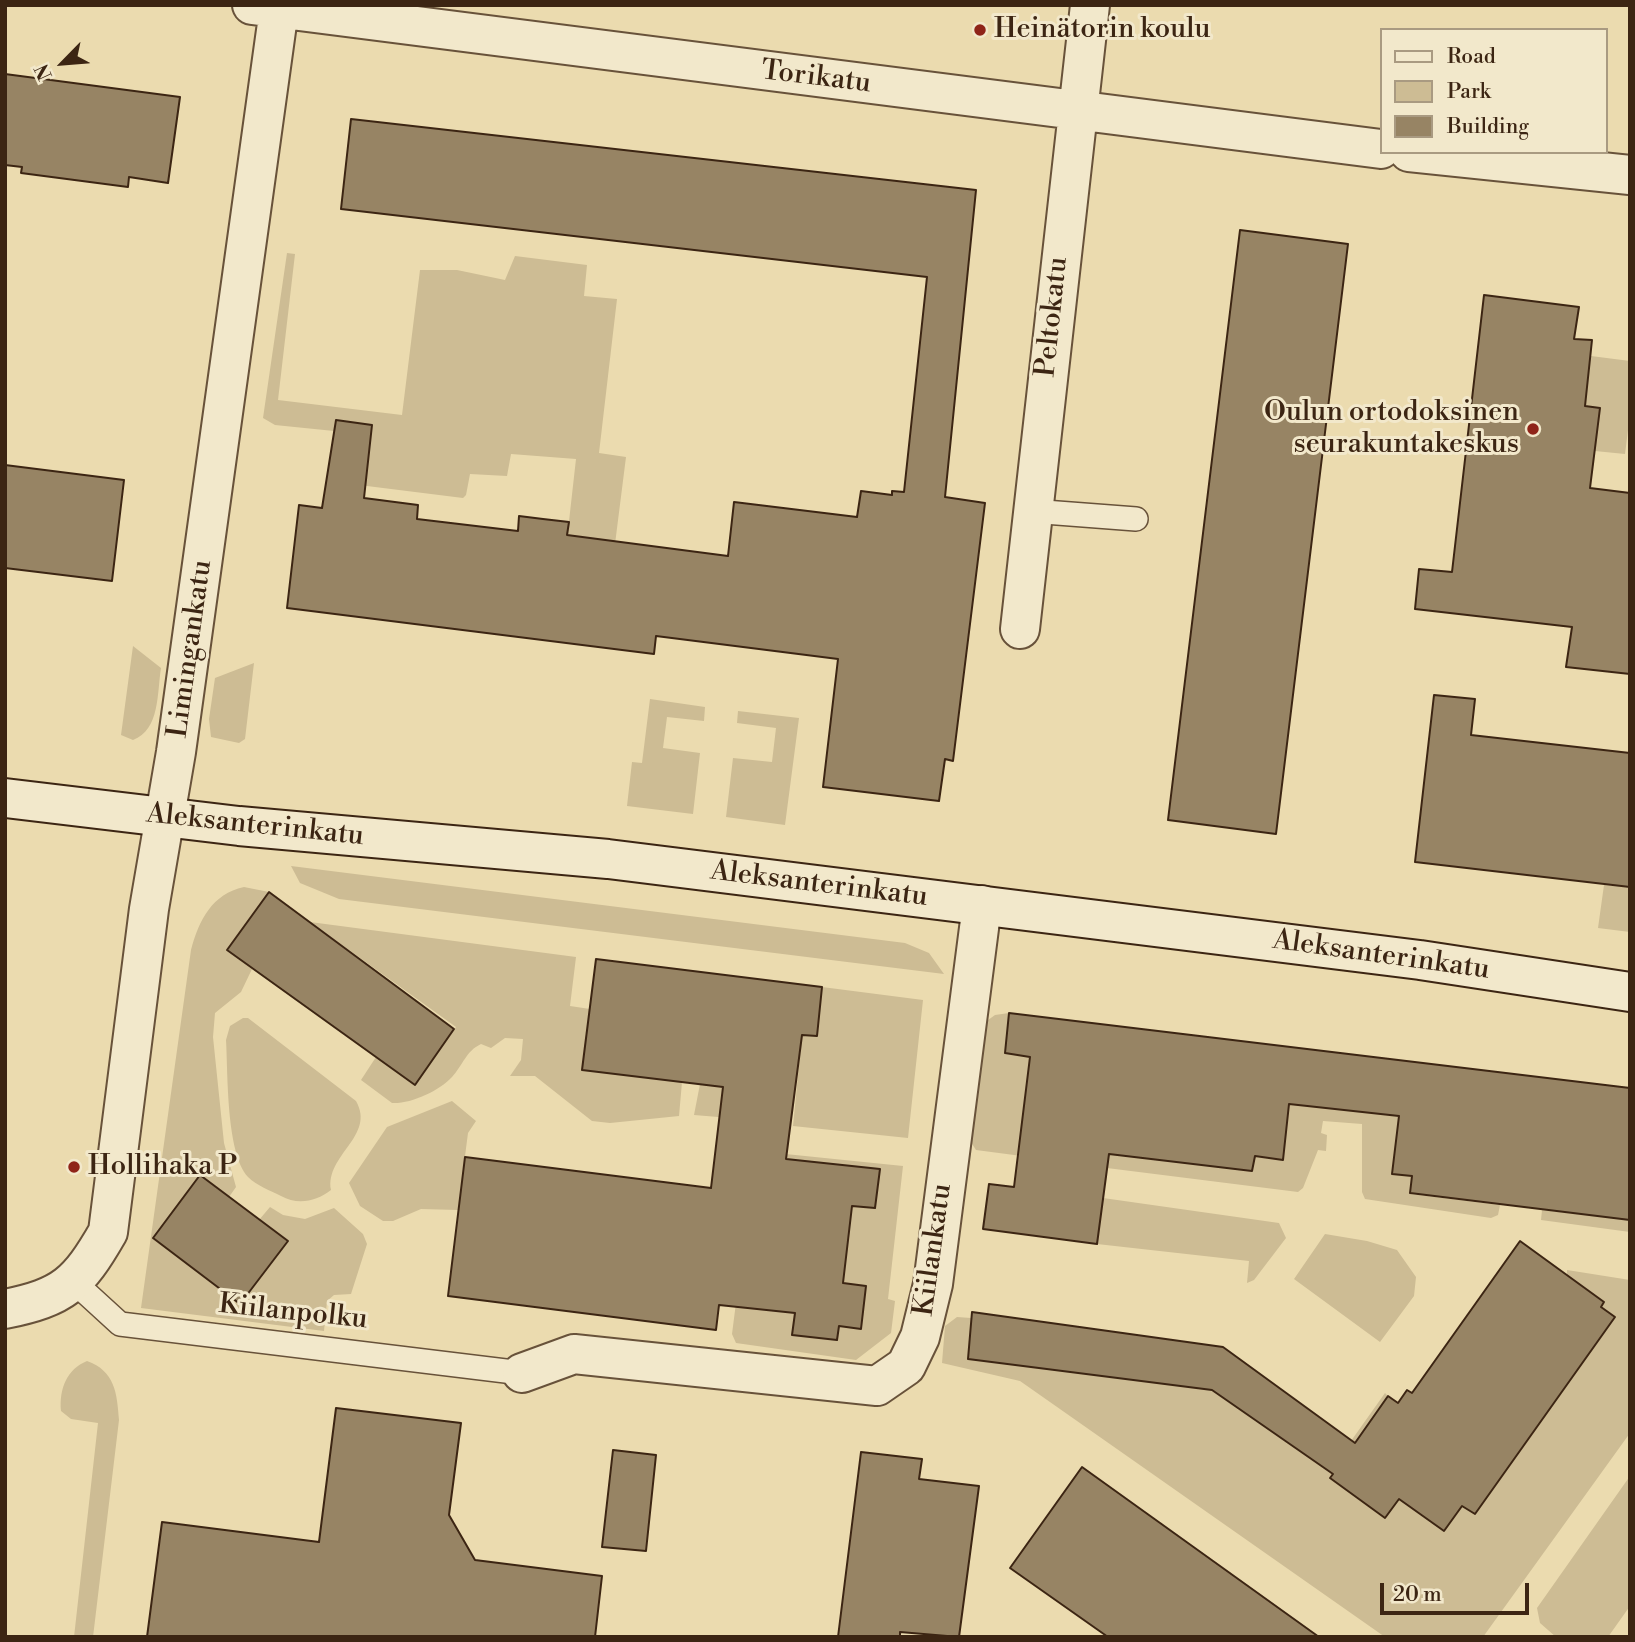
<!DOCTYPE html>
<html>
<head>
<meta charset="utf-8">
<style>
  body { margin:0 }
  #map { position:relative; width:1635px; height:1642px; overflow:hidden; background:#ebdbaf; font-family:"Libre Bodoni",serif }
  canvas { display:block }
  .frame { position:absolute; inset:0; border:7px solid #3c2513; pointer-events:none }
  .legend { position:absolute; left:1380px; top:28px; width:228px; height:126px; box-sizing:border-box; background:#f2e8cb; border:2px solid #a99a81; margin:0; padding:9px 12px; list-style:none; font-size:21px; color:#3c2513 }
  .legend li { display:flex; align-items:center; gap:14px; height:35px }
  .legend b { width:35px; border:2px solid #a99a81 }
  .north { position:absolute; left:28px; top:28px; width:70px; height:70px; -webkit-text-stroke:5px #f2e8cb; paint-order:stroke; rotate:245deg; font-size:19px; font-weight:700; line-height:28px; text-align:center; color:#3c2513 }
  .north::after { content:''; display:block; margin:auto; width:24px; height:32px; background:#3c2513; clip-path:polygon(50% 0,100% 100%,50% 72%,0 100%) }
  .scale { position:absolute; left:1380px; top:1583px; width:149px; height:32px; box-sizing:border-box; border:4px solid #3c2513; border-top:0; padding-left:9px; font-size:21px; line-height:24px; white-space:nowrap; color:#3c2513; -webkit-text-stroke:5px #f2e8cb; paint-order:stroke }
</style>
</head>
<body>
<div id="map">
<canvas width="1635" height="1642"></canvas>
<div class="frame"></div>
<ul class="legend">
<li><b style="height:9px;background:#f2e8cb"></b>Road</li>
<li><b style="height:19px;background:#cdbc94"></b>Park</li>
<li><b style="height:19px;background:#978464"></b>Building</li>
</ul>
<div class="north">N</div>
<div class="scale">20 m</div>
</div>
<script>
const c = document.querySelector('canvas').getContext('2d');
c.lineJoin = 'round';
function paint(path, color) { c.fillStyle = color; c.fill(path, 'evenodd'); }
function strokePath(path, color, width, dash) { c.strokeStyle = color; c.lineWidth = width; c.lineCap = dash ? 'butt' : 'round'; c.setLineDash(dash || []); c.stroke(path); }
function label(font, color, halo, rows, align = 'center') {
  c.font = font + ' "Libre Bodoni",serif'; c.lineWidth = 6; c.setLineDash([]); c.textBaseline = 'middle'; c.strokeStyle = halo; c.fillStyle = color; for (const [text, x, y, turn = 0] of rows) {
    c.save(); c.translate(x, y); c.rotate((+turn || 0) * Math.PI / 180); c.textAlign = isNaN(turn) ? turn : align; if (halo) c.strokeText(text, 0, 0); c.fillText(text, 0, 0); c.restore();
  }
}
const green = new Path2D(`
  M287,253L295,254L278,400L402,415L420,270H457L505,280L515,256L587,265L584,296L617,299L599,453L626,457L615,544L567,539L576,459L511,454L507,476L470,474L466,495L463,498L359,485L369,453L372,425L335,420L334,431L275,425L263,418Z
  M1591,356L1630,361V414L1625,454L1595,451L1600,408L1585,406Z
  M133,646L161,668C157,693 160,730 133,740L121,735Z
  M254,663L245,739L239,743L211,737L209,719L215,678Z
  M650,699L705,707L704,721L667,717L663,748L700,753L693,814L627,806L632,762L642,763Z
  M738,711L799,718L785,825L726,817L733,758L772,762L776,728L737,723Z
  M291,866L905,943L929,953L944,974L339,899L300,883Z
  M1604,885L1630,887V932L1598,928Z
  M244,887L269,892L227,950L252,969L241,992L215,1013L213,1037L224,1143L236,1187L229,1197L200,1175L153,1238L240,1304L287,1242L259,1220L270,1207L283,1215L305,1219L334,1208L363,1234L367,1244L351,1294L334,1295L327,1301L324,1331L141,1308L191,950C199,920 212,894 244,887Z
  M310,922L576,957L570,1006L590,1009L582,1070L682,1082L679,1116L610,1123L592,1121L535,1076H510L521,1060L523,1039L505,1038L491,1048L481,1044C466,1051 463,1065 452,1077C439,1091 411,1104 392,1103L361,1080L376,1057L415,1085L456,1027Z
  M822,987L923,1000L908,1138L793,1126L802,1035L817,1036Z
  M1009,1013L1005,1053L1030,1057L1022,1127L1037,1158L976,1150L969,1139L984,1023L995,1015Z
  M243,1018H248L356,1101C376,1136 325,1155 331,1190C316,1202 297,1205 281,1196C271,1191 256,1185 248,1177C226,1153 228,1073 226,1040L230,1026Z
  M1321,1051L1381,1058L1374,1113L1399,1116L1392,1174L1412,1176L1410,1194L1500,1205L1498,1215L1491,1218L1365,1199L1362,1192V1124L1323,1121L1321,1133L1327,1135L1326,1151L1318,1150L1303,1188L1298,1192L1091,1166L1087,1151L1252,1171L1255,1156L1283,1160L1289,1104L1314,1107Z
  M700,1084L782,1094L779,1122L694,1115Z
  M452,1101L476,1121L468,1133L458,1210L421,1209L393,1221H383L360,1206L349,1183L387,1127Z
  M756,1151L903,1166L888,1299L895,1301L891,1333L856,1360L736,1343L732,1334L742,1256L750,1308L795,1313L792,1335L837,1340L839,1326L861,1328L866,1286L843,1283L852,1206L875,1208L880,1170L786,1159Z
  M1103,1198L1279,1223L1286,1238L1254,1280L1247,1283L1249,1261L1097,1244Z
  M1542,1210L1630,1220V1232L1541,1220Z
  M1325,1234L1367,1241L1397,1250L1416,1277L1414,1296L1380,1342L1294,1279Z
  M1567,1270L1630,1280V1433L1483,1637H1385L1020,1381L942,1363L945,1326L957,1317L971,1318L968,1358L1205,1385L1303,1453L1323,1422L1351,1441L1385,1393L1388,1396L1385,1517L1399,1499L1444,1531L1462,1506L1475,1514L1614,1317L1601,1307L1604,1302L1567,1275Z
  M87,1361C115,1371 117,1393 119,1420L93,1637H74L98,1423L71,1419L61,1411C59,1389 67,1369 87,1361Z
  M1630,1476V1606L1608,1637H1556L1540,1623L1537,1608Z`);
const building = new Path2D(`
  M5,74L180,97L168,183L129,177L128,187L21,173L22,167L5,165Z
  M351,119L976,190L945,497L985,503L953,761L945,759L939,801L823,787L838,659L656,636L654,654L287,608L299,505L322,508L336,420L372,425L364,498L418,505L417,519L518,531L519,516L543,519L569,522L567,535L728,556L734,502L857,517L861,491L892,495V491L904,492L927,277L341,209Z
  M1240,230L1348,244L1276,834L1168,820Z
  M1484,295L1579,307L1574,339L1592,340L1585,406L1600,408L1590,488L1630,493V674L1566,667L1572,627L1415,609L1419,569L1452,572Z
  M5,465L124,480L112,581L5,568Z
  M1434,695L1475,699L1471,735L1630,753V887L1415,862Z
  M269,892L454,1029L415,1085L227,950Z
  M596,959L822,987L817,1036L802,1035L786,1159L880,1169L875,1208L852,1206L843,1283L866,1286L861,1329L839,1326L837,1340L792,1335L795,1313L719,1305L716,1330L448,1296L465,1157L711,1188L723,1087L582,1070Z
  M1009,1013L1630,1088V1220L1410,1193L1412,1176L1392,1174L1399,1116L1289,1104L1283,1160L1255,1156L1252,1171L1109,1154L1097,1244L983,1229L989,1184L1014,1187L1030,1057L1005,1053Z
  M200,1175L288,1241L240,1304L153,1238Z
  M1520,1241L1604,1302L1601,1307L1615,1317L1475,1514L1462,1506L1444,1531L1399,1499L1385,1518L1330,1478L1333,1474L1212,1390L968,1359L972,1312L1223,1347L1355,1443L1388,1396L1398,1403L1407,1390L1412,1393Z
  M336,1408L461,1423L449,1515L475,1560L602,1576L595,1637H147L162,1522L319,1542Z
  M613,1450L656,1455L646,1551L602,1547Z
  M861,1452L922,1459L919,1479L979,1486L959,1637L900,1632V1637H838Z
  M1082,1467L1319,1637H1108L1010,1568Z`);
const lane = new Path2D(`
  M1031,511L1136,519
  M73,1281L120,1324L522,1373`);
const street = new Path2D(`
  M252,5L1381,149
  M1409,152L1630,175
  M1020,629L1090,5
  M5,1309C64,1297 78,1284 108,1232L149,909L176,752L279,9
  M522,1373L574,1354L877,1386L906,1366L920,1337L933,1284L982,905`);
const secondary = new Path2D(`
  M5,798L239,826L608,859L1420,960L1630,992`);
const markers = [
  [980,30,7,"#8f2418"],
  [1533,429,7,"#8f2418"],
  [74,1167,7,"#8f2418"]
];
const poiNames = [
  ["Heinätorin koulu",994,30],
  ["Oulun ortodoksinen",1519,413,"right"],
  ["seurakuntakeskus",1519,445,"right"],
  ["Hollihaka P",88,1167]
];
const streetNames = [
  ["Torikatu",816,78,7],
  ["Peltokatu",1053,317,-84],
  ["Limingankatu",191,649,-82],
  ["Aleksanterinkatu",255,826,6],
  ["Aleksanterinkatu",819,885,7],
  ["Aleksanterinkatu",1381,956,8],
  ["Kiilankatu",934,1250,-82],
  ["Kiilanpolku",293,1313,6]
];
paint(green, '#cdbc94');
paint(building, '#978464');
strokePath(building, '#3c2513', 2);
strokePath(lane, '#68523a', 26);
strokePath(street, '#68523a', 42);
strokePath(secondary, '#3c2513', 42);
strokePath(lane, '#f2e8cb', 23);
strokePath(street, '#f2e8cb', 38);
strokePath(secondary, '#f2e8cb', 38);
for (const [x, y, r, color] of markers) { const dot = new Path2D(); dot.arc(x, y, r, 0, 2 * Math.PI); c.fillStyle = color; c.fill(dot); strokePath(dot, '#f2e8cb', 2.5); }
label('28px', '#3c2513', '#f2e8cb', poiNames, 'left');
label('28px', '#3c2513', '#f2e8cb', streetNames);
</script>
</body>
</html>
